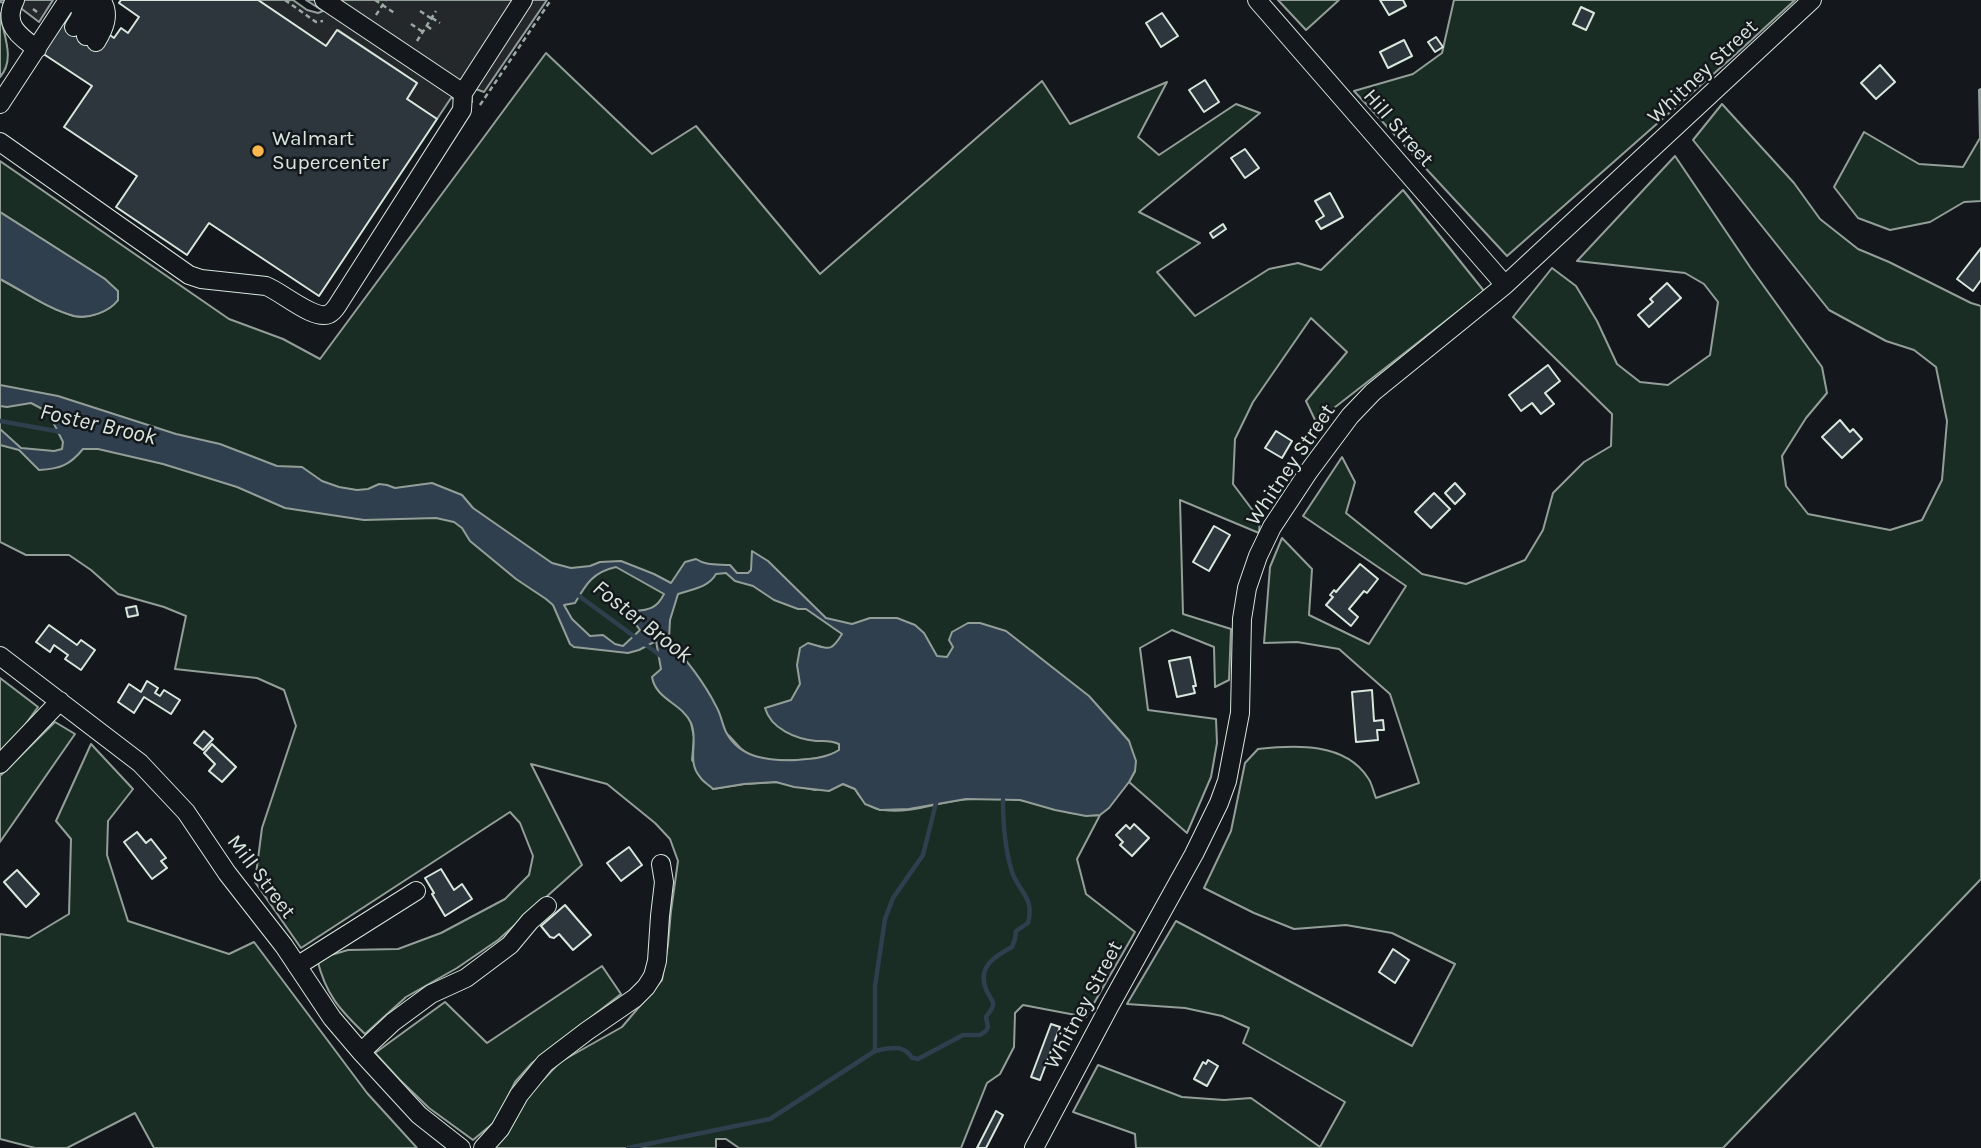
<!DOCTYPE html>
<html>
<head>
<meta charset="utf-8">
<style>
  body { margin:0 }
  canvas { display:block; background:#14181c }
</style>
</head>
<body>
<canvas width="1981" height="1148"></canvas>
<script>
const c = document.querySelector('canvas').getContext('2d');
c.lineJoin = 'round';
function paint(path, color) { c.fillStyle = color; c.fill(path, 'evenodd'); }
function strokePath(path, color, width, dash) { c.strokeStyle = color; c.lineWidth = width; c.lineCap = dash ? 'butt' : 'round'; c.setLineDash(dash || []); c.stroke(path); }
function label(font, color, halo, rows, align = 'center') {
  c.font = font + ' Karla,sans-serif'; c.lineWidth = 5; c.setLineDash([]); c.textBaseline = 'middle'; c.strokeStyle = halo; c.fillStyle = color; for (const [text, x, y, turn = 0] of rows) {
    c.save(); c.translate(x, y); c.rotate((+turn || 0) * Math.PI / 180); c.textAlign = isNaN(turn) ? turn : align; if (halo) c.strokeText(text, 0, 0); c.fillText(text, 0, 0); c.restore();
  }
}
const green = new Path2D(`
  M1278,0H1339L1306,30Z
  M1454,0H1795L1736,54L1507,256L1354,91L1413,74L1442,53Z
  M0,13C3,34 16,59 0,77Z
  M546,53L652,154L696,126L820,274L1042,81L1070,124L1167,82L1138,137L1159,155L1236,104L1260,113L1139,212L1200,243L1157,272L1195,316L1269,269L1298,263L1321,270L1403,190L1484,291L1316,422L1306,401L1347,352L1311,318L1253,402L1235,439L1233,484L1260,520L1259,533L1180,500L1183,614L1231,629L1229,680L1215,687L1214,647L1172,630L1140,648L1148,710L1216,719L1217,743L1211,777L1187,833L1129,782L1135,771L1129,741L1115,725L1032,651L955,659L834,647L827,650L819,646L821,741H833L839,744L840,750C822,761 766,765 748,754C739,749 735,741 728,735C720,728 702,726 691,723L694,737L692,760L713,789L744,784L776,782L815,790L843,784L855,789C861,800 871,809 884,810C913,814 942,800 970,799C986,799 1004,798 1020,800C1048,804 1069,817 1100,815L1077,859L1086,894L1135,932L1086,1017L1023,1005L1015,1013L1014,1047L1000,1074L987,1083L961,1148H739L726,1139H716V1148H494L522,1102L560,1062L622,1027L662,980L668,944L671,911L678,861L670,839L655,823L607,784L531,764L582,865L498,940L457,968L406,997L365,1034C339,1009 326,995 317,959L348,950L398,949L441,933L505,899L529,875L533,856L520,823L510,812L301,948L255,882L262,828L296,726L284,690L257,678L175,669L186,616L164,607L118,594L91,570L69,555H26L0,542V279C23,291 48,309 74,316C89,319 109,311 118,300L105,279L0,212V161L229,319L283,339L320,359Z
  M1981,89V201L1964,202L1930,222L1890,230L1858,218L1834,187L1864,132L1919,164L1963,167L1980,138L1979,90Z
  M1722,104L1794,183L1820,219L1858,249L1889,262L1971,303L1981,306V879L1723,1148H1136L1135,1134L1073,1112L1098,1065L1182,1097L1224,1100L1251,1098L1320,1147L1345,1102L1243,1043L1249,1028L1222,1016L1185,1008L1127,1004L1176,921L1412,1046L1455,964L1392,933L1346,925L1294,929L1254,913L1204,888L1231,831L1245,763L1258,749C1295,745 1345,742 1368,778C1372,783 1373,791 1376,798L1419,783L1390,694L1339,649L1297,642L1264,643L1270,567L1282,538L1312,569L1309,615L1369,644L1406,586L1303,516L1342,457L1355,482L1346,513L1422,574L1466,584L1525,560L1543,530L1553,493L1584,462L1611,446L1612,414L1513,317L1552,268L1576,286L1597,321L1617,364L1640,382L1668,385L1710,355L1718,302L1704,284L1685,273L1577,261L1675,156L1750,267L1822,367L1827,393L1806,418L1782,456L1786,486L1808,514L1890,530L1922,520L1942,480L1947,421L1936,367L1914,350L1886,341L1829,310L1693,140Z
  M0,678L38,707L7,750L0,754Z
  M55,722L75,734L0,842V776Z
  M91,744L133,789L108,821L107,855L128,921L229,954L254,942L367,1093L417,1148H154L135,1113L67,1148H35L0,1139V934L29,938L69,914L71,839L56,821Z
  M602,966L621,994L532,1063L515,1082L497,1120L473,1140L429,1108L400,1080L375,1053L445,1002L487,1043Z`);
const parking = new Path2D(`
  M0,0H53L39,22L18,6L0,2Z
  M258,0H293L307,10L318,13L323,11L306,0H547L484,92L473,88L471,93L472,102L451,98L437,119L407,99L417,83L338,30L326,46Z`);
const water = new Path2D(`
  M0,212L105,279L118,291V300C109,312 89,319 74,316C48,309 23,291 0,279Z
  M0,385L58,396L176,434L220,444L277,466L302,467L322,481L339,487L357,490L368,489L379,484L387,485L395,488L432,483L462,495L473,508L552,563L571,568L590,566L600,562L621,561L654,574L671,583L685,562L696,559C706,566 718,564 730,565L737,573H748L751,570L752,551L768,561L826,618L852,624L870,618H897L915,625L924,633L937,656L947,657L953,647L949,640L952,632L968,623H980L1006,631L1089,696L1129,741L1136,761L1135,771L1129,782L1109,808L1100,815L1086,816L1055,810L1020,800L966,799L909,809L880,810L865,804L855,789L843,784L829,791L794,787L776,782L744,784L713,789C709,785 703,782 700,777C686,761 699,741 691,723C682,703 656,700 652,677L661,669L656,641L639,650L628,653L574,647L570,644L553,605L546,599L516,579L487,555L470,541L462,528L454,522L436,518L364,520L285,508L237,487L163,464L98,449H83C70,465 60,469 39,470L19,450L0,445V429L21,448L54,451L62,449L63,442L48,412L31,403L7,407L0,406ZM616,567L664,594C657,608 650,610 634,611L631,618L640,630L623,646L615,644L603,635L590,636L572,619L564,605L575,603C586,584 593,572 616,567ZM726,573L735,581L753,586L774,600L798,609H806L842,634C830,654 828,648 808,643L800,648L797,665L800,684L791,700L765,708C771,729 796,739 816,741C825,741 831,740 839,744V750C827,758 812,759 797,760C770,761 740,759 726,732C722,724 721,714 716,706C704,682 686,660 669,639L670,620L678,594C692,589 708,588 716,574Z`);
const stream = new Path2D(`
  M0,421L61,432
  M575,593L661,656
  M875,1051C885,1049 898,1045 907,1052C916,1060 906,1056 918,1059L963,1035H980L986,1031L988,1027L986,1017C988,1013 994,1009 993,1003C992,999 987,993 986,989C977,967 995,956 1012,947L1015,939L1016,931L1028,923C1035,898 1019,892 1012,872C1005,849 1003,823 1003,800
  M628,1148L770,1119L875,1051V986L885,919L893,898L923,855L937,799`);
const building = new Path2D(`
  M121,0H258L326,46L337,30L417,83L407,99L437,119L319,296L209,223L187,255L116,207L137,176L64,127L92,86L42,53L64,21L99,44L107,33L114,38L121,28L128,33L139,17L119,3Z
  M1380,0H1403L1406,6L1389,15Z
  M1581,7L1594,13L1586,30L1573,24Z
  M1162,13L1178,36L1161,47L1146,23Z
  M1436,37L1443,47L1435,52L1428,42Z
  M1404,40L1412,56L1388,68L1380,52Z
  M1880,65L1895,82L1876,99L1861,83Z
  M1205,80L1219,102L1204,112L1189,90Z
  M1245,149L1259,168L1245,178L1231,158Z
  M1330,193L1343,217L1321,229L1316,221L1324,216L1315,201Z
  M1223,224L1226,229L1213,238L1210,233Z
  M1981,248V280L1973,291L1957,279Z
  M1667,283L1681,298L1649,327L1638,315L1653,302L1650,299Z
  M1548,365L1560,381L1545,393L1554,404L1541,414L1532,403L1521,411L1509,395Z
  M1840,420L1850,432L1853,429L1862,439L1842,458L1822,437Z
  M1276,431L1292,441L1282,458L1265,448Z
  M1455,483L1465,494L1455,504L1445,493Z
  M1434,493L1450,509L1431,528L1415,512Z
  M1214,526L1230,535L1209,571L1193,562Z
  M1360,564L1378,579L1367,593L1364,591L1349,609L1358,617L1351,626L1326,605L1333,597L1330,595L1334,590L1336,592Z
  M136,606L138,615L128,617L126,608Z
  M49,625L77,645L81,640L95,650L81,670L65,659L68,655L54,645L50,652L36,642Z
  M1190,657L1196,686H1193L1195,693L1177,697L1169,661Z
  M147,681L158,688L155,693L160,696L164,690L180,700L171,714L144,697L134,713L118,702L129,684L141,692Z
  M1372,690L1374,721L1383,720L1384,730H1377L1378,740L1356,742L1352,692Z
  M204,731L213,739L203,750L194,743Z
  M212,744L236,767L222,782L209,771L215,764L204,753Z
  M1134,824L1149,838L1132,856L1120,845L1123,842L1116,835L1126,825L1130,829Z
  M137,832L146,843L151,839L166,858L161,861L167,868L152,879L124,842Z
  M629,847L642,865L621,881L607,863Z
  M441,869L454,890L462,884L472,899L445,916L432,894L434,893L425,878Z
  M17,870L39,894L26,907L4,882Z
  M565,905L591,935L573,950L559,934L554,938L550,937L541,926Z
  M1393,949L1409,960L1395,983L1379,972Z
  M1051,1024L1060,1027L1040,1080L1031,1077Z
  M1208,1060L1218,1066L1207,1086L1194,1079L1203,1062L1206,1064Z
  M996,1111L1003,1115L986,1148H977Z`);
const path = new Path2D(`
  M285,0L316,22L323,21
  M375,0L396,14
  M33,9L40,14
  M420,11L432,19
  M376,15L386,0
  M432,18L440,23
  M411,24L423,32
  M427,26L434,31
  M417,41L436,11
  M480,105L551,0`);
const minor = new Path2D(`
  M15,0C2,24 19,36 37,49
  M70,0C85,9 83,14 74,27
  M324,0L463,93
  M1257,0L1505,285
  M86,36C93,24 98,11 89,0
  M96,42C104,29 111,14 101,0
  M0,104L68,0
  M0,142L189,275L201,279L266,286C282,292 314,321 329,314C333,312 335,309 337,306L462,110L463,93L523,0
  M0,656L140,763L186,812L227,873L284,946L332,1018L361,1052L419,1115L461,1148
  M0,764L60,701
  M297,966L416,891
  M361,1052L393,1022L431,994L466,978L510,945L530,921L547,906
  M483,1148L500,1129L519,1095L545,1063L587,1031L635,998L646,987L653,976L657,961L660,916L664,882L661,864
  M1034,1148L1109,1007L1194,854L1219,803L1227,781L1240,713L1242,619L1247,588L1258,556L1272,527L1309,471L1350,416L1373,392L1505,285L1812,0`);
const markers = [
  [258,151,7,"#ffb74d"]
];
const streetNames = [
  ["Whitney Street",1703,72,-43],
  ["Hill Street",1398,128,49],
  ["Whitney Street",1291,465,-56],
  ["Mill Street",261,877,53],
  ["Whitney Street",1084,1005,-62]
];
const poiNames = [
  ["Walmart",272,139],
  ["Supercenter",272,163]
];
const waterNames = [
  ["Foster Brook",98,425,13],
  ["Foster Brook",642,622,38]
];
paint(green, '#1a2d24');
strokePath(green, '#939e99', 2);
paint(parking, '#24282b');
strokePath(parking, '#939e99', 2);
paint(water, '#2f3f4d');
strokePath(water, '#939e99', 2);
strokePath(stream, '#2f3f4d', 4.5);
paint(building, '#2c363c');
strokePath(building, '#d8e6dc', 2);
strokePath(minor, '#d8e6dc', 20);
strokePath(path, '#9da8a2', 2.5, [5, 3.5]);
strokePath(minor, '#14181c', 18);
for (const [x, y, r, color] of markers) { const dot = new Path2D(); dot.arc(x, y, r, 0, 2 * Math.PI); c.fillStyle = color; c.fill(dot); strokePath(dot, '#14181c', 2.5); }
label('21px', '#d8e6dc', '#14181c', streetNames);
label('21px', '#d8e6dc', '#14181c', poiNames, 'left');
label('italic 23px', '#d8e6dc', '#14181c', waterNames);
</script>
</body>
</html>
